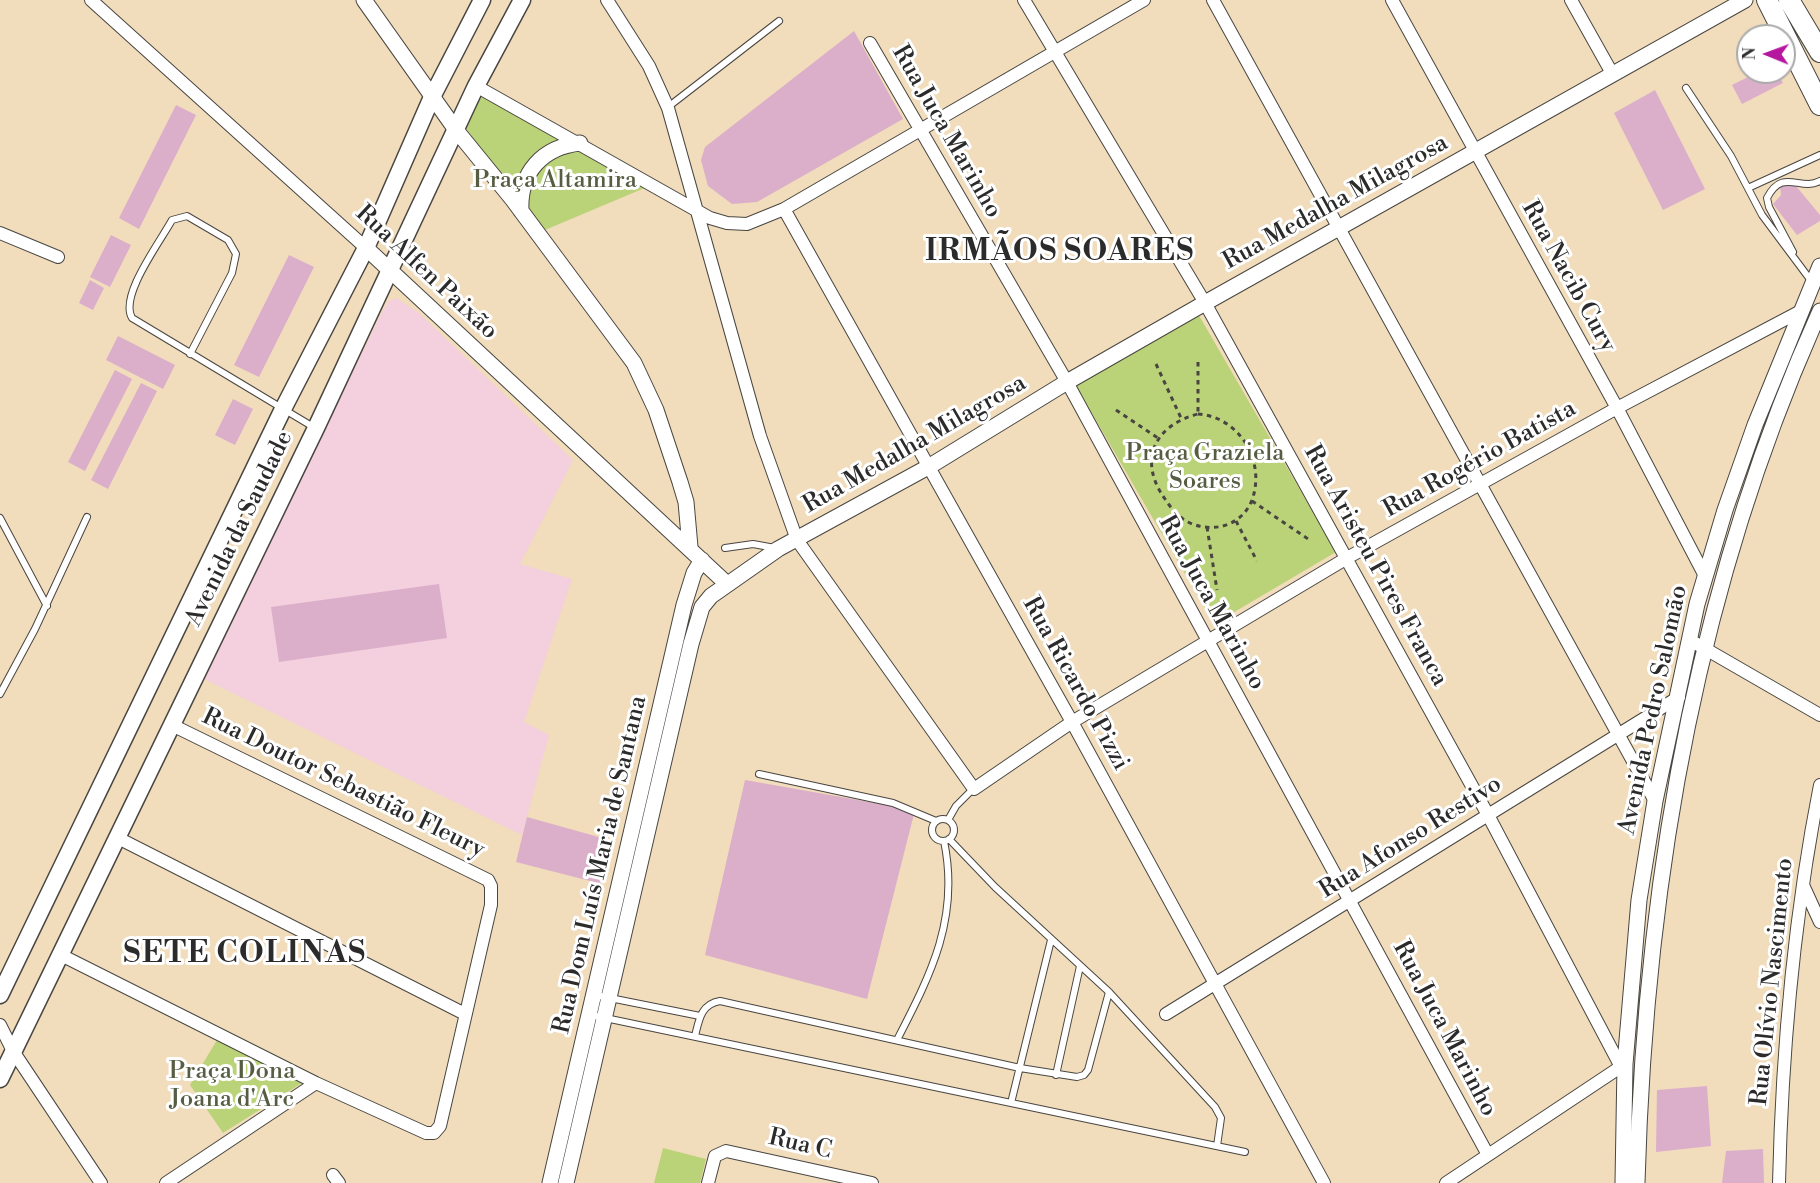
<!DOCTYPE html>
<html>
<head>
<meta charset="utf-8">
<style>
  body { margin:0 }
  #map { position:relative; width:1820px; height:1183px; overflow:hidden; background:#f1dcbc; font-family:"Libre Bodoni",serif }
  canvas { display:block }
  .north { position:absolute; left:1736px; top:24px; width:60px; height:60px; box-sizing:border-box; background:#fff; border:2px solid #aaa; border-radius:50%; rotate:271deg; font-size:16px; font-weight:700; line-height:24px; text-align:center; color:#2b2b2b }
  .north::after { content:''; display:block; margin:auto; width:21px; height:27px; background:#b5179e; clip-path:polygon(50% 0,100% 100%,50% 72%,0 100%) }
</style>
</head>
<body>
<div id="map">
<canvas width="1820" height="1183"></canvas>
<div class="north">N</div>
</div>
<script>
const c = document.querySelector('canvas').getContext('2d');
c.lineJoin = 'round';
function paint(path, color) { c.fillStyle = color; c.fill(path, 'evenodd'); }
function strokePath(path, color, width, dash) { c.strokeStyle = color; c.lineWidth = width; c.lineCap = dash ? 'butt' : 'round'; c.setLineDash(dash || []); c.stroke(path); }
function label(font, color, halo, rows, align = 'center') {
  c.font = font + ' "Libre Bodoni",serif'; c.lineWidth = 6; c.setLineDash([]); c.textBaseline = 'middle'; c.strokeStyle = halo; c.fillStyle = color; for (const [text, x, y, turn = 0] of rows) {
    c.save(); c.translate(x, y); c.rotate((+turn || 0) * Math.PI / 180); c.textAlign = isNaN(turn) ? turn : align; if (halo) c.strokeText(text, 0, 0); c.fillText(text, 0, 0); c.restore();
  }
}
const built = new Path2D(`
  M396,298L419,313L573,460L520,564L572,579L524,722L549,735L522,835L202,678L383,310L389,301Z`);
const green = new Path2D(`
  M480,93L647,187L545,230L514,194L465,127Z
  M1197,312L1336,552L1214,624L1075,384Z
  M217,1040L302,1083L223,1133L190,1085Z
  M663,1148L706,1159L700,1183H654Z`);
const building = new Path2D(`
  M854,31L903,119L757,202L732,204L708,186L701,160L705,147Z
  M1758,72H1777L1783,83L1742,104L1732,85Z
  M1655,90L1705,189L1663,210L1614,113Z
  M176,105L196,115L139,229L119,218Z
  M1786,182L1791,186H1796L1820,215V221L1797,235L1773,204L1781,195L1780,185Z
  M111,235L131,245L110,287L90,277Z
  M289,255L314,267L259,377L234,365Z
  M90,280L104,288L93,310L79,303Z
  M118,336L175,365L163,389L106,360Z
  M115,370L132,379L85,471L68,462Z
  M141,383L157,391L108,489L91,480Z
  M233,399L253,409L235,445L215,435Z
  M439,584L447,638L279,662L271,607Z
  M745,780L915,810L867,999L705,955Z
  M527,817L613,841L602,884L516,862Z
  M1707,1086L1711,1146L1656,1152L1657,1090Z
  M1763,1149L1764,1183H1722L1726,1151Z`);
const path = new Path2D(`
  M1198,362V414
  M1156,364L1181,418
  M1116,410L1158,438
  M1198,414C1240,417 1266,462 1252,500C1242,526 1212,534 1188,522C1178,517 1171,508 1165,499C1137,460 1155,425 1198,414Z
  M1252,501L1311,541
  M1236,521L1257,561
  M1207,527L1217,590`);
const service = new Path2D(`
  M1686,88L1731,156L1762,215L1812,282
  M668,107L779,21
  M1748,188L1820,155
  M1793,252L1769,207L1767,198C1783,167 1800,192 1820,181
  M190,354L232,273L236,254L228,240L187,216L172,220C160,242 119,296 132,318L315,428
  M0,518L47,606
  M725,548L753,544L775,548
  M0,694L35,629L87,517
  M759,774L893,803L936,821
  M932 830a11 11 0 1 1 22 0a11 11 0 1 1-22 0Z
  M948,820L956,806L973,789
  M949,839L995,887L1109,992L1215,1107L1221,1118L1217,1146
  M595,995L700,1016
  M591,1015L1245,1152
  M695,1036C699,1020 701,1004 720,1001L1020,1068L1077,1077L1084,1075L1088,1070L1109,992
  M897,1040C931,974 960,918 944,841
  M1056,1075L1080,966
  M1011,1103L1051,940`);
const minor = new Path2D(`
  M91,0L366,248
  M607,0L649,66L668,108L760,436L797,540L974,789L1072,722L1347,558L1617,408L1799,312
  M1024,0L1205,303L1488,815L1621,1067
  M1213,0L1655,801
  M1392,0L1617,408L1705,576
  M1571,0L1613,75
  M870,43L1067,382L1488,1155
  M476,86L710,218L727,223L747,224L784,209L1144,0
  M784,209L1072,722L1324,1183
  M0,233L58,257
  M1690,640L1820,715
  M116,837L465,1014
  M1803,885L1820,922
  M59,954L316,1083L426,1133H434L440,1126L491,905V886L488,880L172,725
  M1166,1014L1679,697
  M0,1025L13,1051L101,1183
  M333,1175L339,1183
  M166,1183L316,1083
  M708,1183L715,1156L726,1151L872,1183
  M1446,1183L1625,1064
  M1779,1183C1782,1050 1794,916 1820,785`);
const tertiary = new Path2D(`
  M364,0L456,130L513,200L634,363L656,410L680,482L686,502L690,547
  M521,211C519,172 543,147 580,143
  M366,248L726,583
  M550,1183L684,605L694,573L702,560
  M566,1183L691,644L702,607L711,596L778,549L930,466L1067,382L1205,303L1745,0
  M1623,1183L1625,1064L1639,900L1655,801L1697,604L1725,510L1755,425L1820,266
  M1637,1183C1645,885 1697,583 1820,311`);
const secondary = new Path2D(`
  M0,995L283,409L366,248L432,97L482,0
  M0,1079L316,428L476,86L522,0`);
const primary = new Path2D(`
  M1767,0L1820,105
  M1789,0L1820,52`);
const streetNames = [
  ["Rua Juca Marinho",946,132,60],
  ["Rua Medalha Milagrosa",1336,203,-29],
  ["Rua Alfen Paixão",426,273,43],
  ["Rua Nacib Cury",1568,277,61],
  ["Rua Medalha Milagrosa",915,445,-30],
  ["Rua Rogério Batista",1480,460,-29],
  ["Avenida da Saudade",240,529,-64],
  ["Rua Aristeu Pires Franca",1375,566,61],
  ["Rua Juca Marinho",1211,603,61],
  ["Rua Ricardo Pizzi",1075,684,61],
  ["Avenida Pedro Salomão",1654,710,-78],
  ["Rua Doutor Sebastião Fleury",343,784,26],
  ["Rua Afonso Restivo",1411,838,-32],
  ["Rua Dom Luís Maria de Santana",601,865,-77],
  ["Rua Olívio Nascimento",1773,982,-84],
  ["Rua Juca Marinho",1444,1029,62],
  ["Rua C",800,1145,13]
];
const parkNames = [
  ["Praça Altamira",555,181],
  ["Praça Graziela",1205,454],
  ["Soares",1205,482],
  ["Praça Dona",232,1072],
  ["Joana d'Arc",232,1100]
];
const districtNames = [
  ["IRMÃOS SOARES",1060,253],
  ["SETE COLINAS",245,955]
];
paint(built, '#f4cfde');
paint(green, '#bbd378');
paint(building, '#dbafca');
strokePath(service, '#494641', 8);
strokePath(minor, '#494641', 14);
strokePath(tertiary, '#494641', 17);
strokePath(secondary, '#494641', 19);
strokePath(primary, '#494641', 22);
strokePath(path, '#494641', 3, [4.5, 4.5]);
strokePath(service, '#fff', 6);
strokePath(minor, '#fff', 12);
strokePath(tertiary, '#fff', 15);
strokePath(secondary, '#fff', 16);
strokePath(primary, '#fff', 20);
label('24px', '#2b2b2b', '#fff', streetNames);
label('24px', '#565d42', '#fff', parkNames);
c.letterSpacing = '1.5px';
label('bold 30px', '#2b2b2b', '#fff', districtNames);
c.letterSpacing = '0px';
</script>
</body>
</html>
